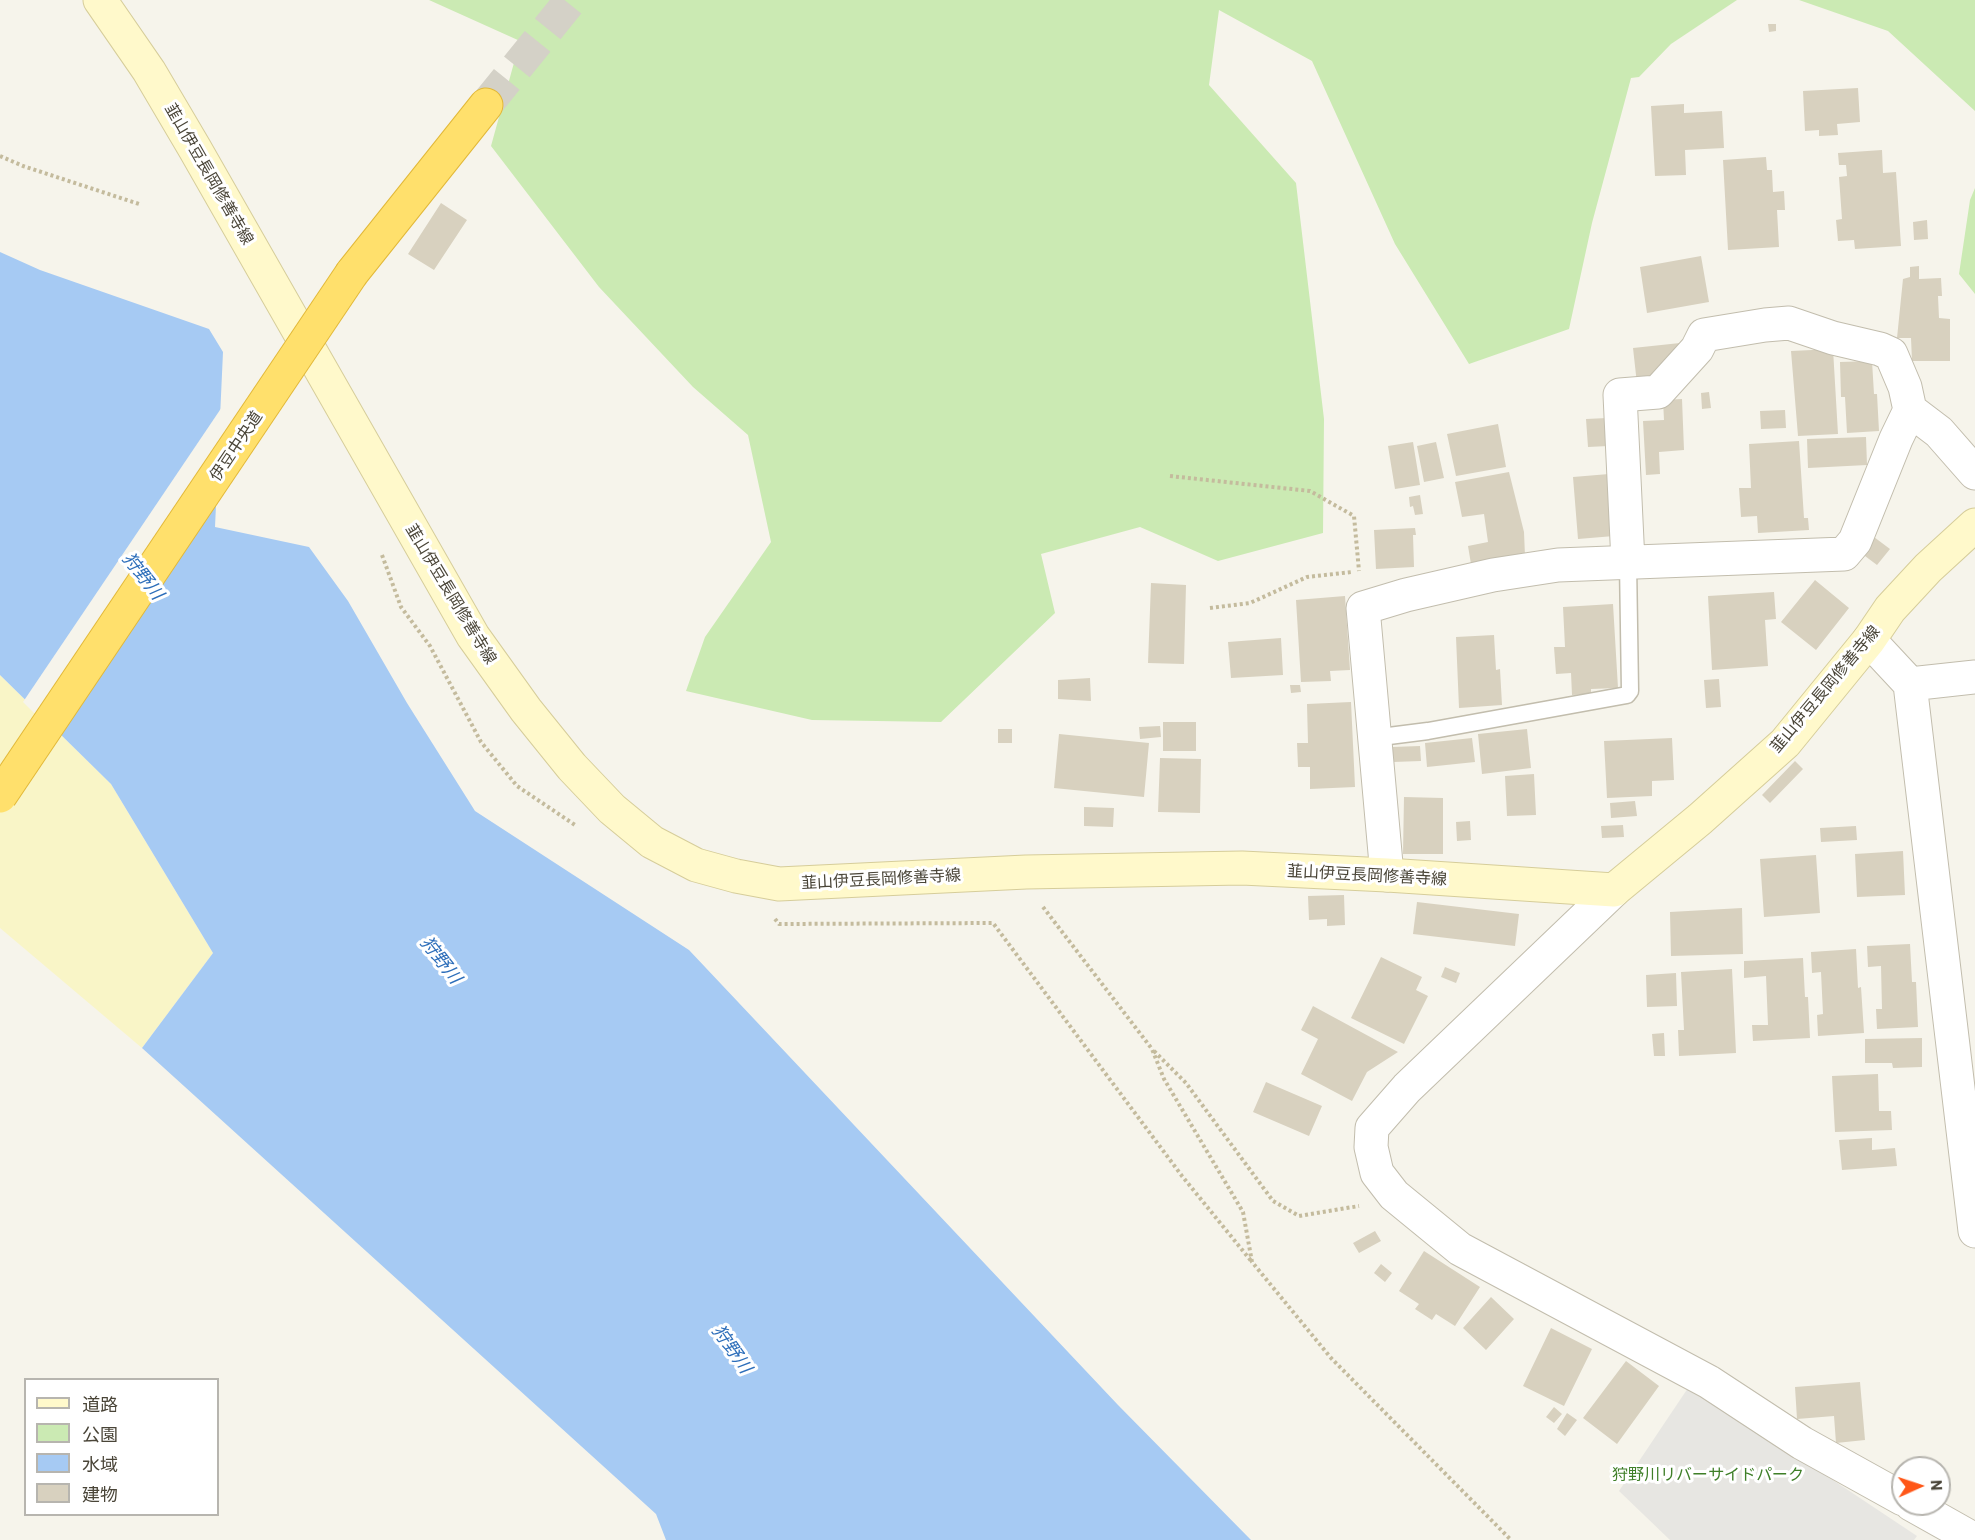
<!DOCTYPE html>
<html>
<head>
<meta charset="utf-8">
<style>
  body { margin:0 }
  #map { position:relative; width:1975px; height:1540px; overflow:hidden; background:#f6f4eb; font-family:Barlow,"Noto Sans JP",sans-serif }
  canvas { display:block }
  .legend { position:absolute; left:24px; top:1378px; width:195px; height:138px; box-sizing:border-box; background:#fff; border:2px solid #b7b5af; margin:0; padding:8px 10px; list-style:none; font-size:18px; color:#4a4538 }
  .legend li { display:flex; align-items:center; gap:12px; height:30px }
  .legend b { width:30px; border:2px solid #b7b5af }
  .north { position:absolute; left:1891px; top:1456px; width:60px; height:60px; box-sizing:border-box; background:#fff; border:2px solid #b7b5af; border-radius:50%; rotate:87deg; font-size:16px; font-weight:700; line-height:24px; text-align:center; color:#4a4538 }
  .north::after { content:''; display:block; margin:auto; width:21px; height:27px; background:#ff5718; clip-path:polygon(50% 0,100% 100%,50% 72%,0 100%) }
</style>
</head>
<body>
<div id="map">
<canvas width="1975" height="1540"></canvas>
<ul class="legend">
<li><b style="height:8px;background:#fff9cb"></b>道路</li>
<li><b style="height:16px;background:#cbeab3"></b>公園</li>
<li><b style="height:16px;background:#a6caf3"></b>水域</li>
<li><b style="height:16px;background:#d8d1bf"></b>建物</li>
</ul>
<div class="north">N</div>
</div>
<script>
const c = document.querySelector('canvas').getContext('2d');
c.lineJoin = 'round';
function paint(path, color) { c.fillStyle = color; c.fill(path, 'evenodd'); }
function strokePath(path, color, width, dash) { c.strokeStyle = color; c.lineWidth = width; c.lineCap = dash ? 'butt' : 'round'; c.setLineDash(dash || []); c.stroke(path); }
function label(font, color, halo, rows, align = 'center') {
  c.font = font + ' Barlow,"Noto Sans JP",sans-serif'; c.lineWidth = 6; c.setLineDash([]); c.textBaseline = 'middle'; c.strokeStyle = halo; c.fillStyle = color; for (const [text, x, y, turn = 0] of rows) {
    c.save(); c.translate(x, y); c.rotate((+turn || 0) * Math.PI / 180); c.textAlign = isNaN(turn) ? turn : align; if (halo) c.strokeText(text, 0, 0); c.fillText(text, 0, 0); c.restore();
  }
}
const green = new Path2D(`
  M429,0H1737L1671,44L1639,77L1631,78L1592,223L1569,329L1469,364L1395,244L1312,61L1219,10L1209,85L1296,183L1324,419L1323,533L1218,561L1140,527L1041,554L1055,613L941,722L812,720L686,691L705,637L771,542L748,435L693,387L599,287L491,146L520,41Z
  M1799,0H1975V111L1888,31Z
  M1975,188V294L1959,274L1970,200Z`);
const sand = new Path2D(`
  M0,675L111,784L213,953L142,1048L0,928Z`);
const parking = new Path2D(`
  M1690,1385L1917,1536L1914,1540H1670L1619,1491Z`);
const water = new Path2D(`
  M0,252L40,270L209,329L223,352L215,527L309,547L348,601L407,703L475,811L689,950L1118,1405L1251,1540H666L656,1514L142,1048L213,953L111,784L0,675Z`);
const pier = new Path2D(`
  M224,404L220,494L57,736L23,702Z`);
const building = new Path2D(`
  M1768,24H1776V31L1769,32Z
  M1858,88L1860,122L1837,124L1838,135L1819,136V130L1805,131L1803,91Z
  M1684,104V113L1722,111L1724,148L1685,150L1686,175L1655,176L1651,106Z
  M1882,150L1883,173L1896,172L1901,246L1855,249L1854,240L1838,241L1836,220L1842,219L1839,177L1847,176L1846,165H1839L1838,153Z
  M1766,157L1767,170H1772L1773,192L1784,191L1785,210H1777L1779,247L1728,250L1723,160Z
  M441,203L467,220L434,270L408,254Z
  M1927,220L1928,239L1914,240L1913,222Z
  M1701,256L1709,302L1647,313L1640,267Z
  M1919,266V279L1941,278L1942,296H1938L1939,318L1950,319V361H1912L1911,338H1897L1903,279L1910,277V267Z
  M1680,343L1681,356L1652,382L1637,384L1633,348Z
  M1833,349L1838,434L1798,436L1791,351Z
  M1872,361L1874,394H1877L1879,431L1847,433L1845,397H1841L1840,362Z
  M1709,392L1711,408L1702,409L1701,393Z
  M1682,399L1684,450L1659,452L1660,474L1646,475L1643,421L1664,420L1663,400Z
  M1785,410L1786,428L1761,429L1760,411Z
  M1607,418L1608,446L1588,447L1586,419Z
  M1498,424L1506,467L1456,476L1447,434Z
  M1866,437L1867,465L1808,468L1807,439Z
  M1799,441L1804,518H1808L1809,530L1758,533L1757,516L1741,517L1739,488H1751L1749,444Z
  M1413,442L1420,485L1395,489L1388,446Z
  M1436,442L1444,478L1424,482L1417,446Z
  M1509,472L1524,532L1525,556L1471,564L1468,546L1488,542L1484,514L1462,517L1455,482Z
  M1609,474L1614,536L1578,539L1573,477Z
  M1420,495L1423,514L1415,515L1413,506L1410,507L1409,497Z
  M1415,528L1416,535H1413L1414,567L1376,569L1374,530Z
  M1874,537L1890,549L1877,565L1861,553Z
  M1815,580L1849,608L1816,650L1781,622Z
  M1151,583L1186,585L1184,664L1148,663Z
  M1774,592L1776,619L1765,620L1768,666L1712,670L1708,596Z
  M1345,596L1350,670L1330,671L1331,681L1301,682L1296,600Z
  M1613,604L1618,688L1591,689V694L1572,695L1571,673L1556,674L1554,647H1565L1563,607Z
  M1494,635L1496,670L1500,669L1502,705L1459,708L1456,637Z
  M1281,638L1283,675L1231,678L1228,642Z
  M1090,678L1091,701L1058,699V680Z
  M1719,679L1721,707L1706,708L1704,680Z
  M1290,685H1300L1301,692L1291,693Z
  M1351,702L1355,787L1310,789V767H1298L1297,743H1308L1307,704Z
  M1163,722H1196V751H1163Z
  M1160,726L1161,737L1140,739L1139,727Z
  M998,729H1012V743H998Z
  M1527,729L1531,768L1482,774L1478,734Z
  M1059,734L1149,743L1144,797L1054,788Z
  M1472,738L1475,762L1427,767L1425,743Z
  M1672,738L1674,780L1652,781V796L1607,798L1604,741Z
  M1420,746L1421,761L1393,762L1392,747Z
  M1160,758L1201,759L1200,813L1158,812Z
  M1795,761L1803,769L1770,803L1762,795Z
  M1534,774L1536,815L1507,816L1505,776Z
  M1404,797L1443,798V854H1403Z
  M1635,801L1637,816L1611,818L1610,803Z
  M1084,807L1114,808L1113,827L1084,826Z
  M1470,821L1471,840L1457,841L1456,822Z
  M1623,825L1624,837L1602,838L1601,826Z
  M1856,826L1857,840L1821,842L1820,828Z
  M1903,851L1905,895L1857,897L1855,854Z
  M1816,855L1820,913L1764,917L1760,859Z
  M1344,895L1345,925L1327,926V919L1309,920L1308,896Z
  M1417,902L1519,914L1515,946L1413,934Z
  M1742,908L1743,954L1671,956L1670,912Z
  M1910,944L1912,982H1916L1918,1027L1877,1029L1876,1009H1882L1881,966L1868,967L1867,946Z
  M1856,949L1858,988L1861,987L1864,1033L1818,1036L1817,1015L1823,1014L1821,972L1812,973L1811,952Z
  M1381,957L1422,977L1416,990L1428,996L1404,1044L1351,1018Z
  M1803,958L1805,997H1808L1810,1038L1753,1041L1752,1025H1768L1766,976L1744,978V961Z
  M1445,967L1460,973L1456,983L1441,977Z
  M1732,969L1736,1053L1679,1056L1678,1030H1684L1681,972Z
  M1676,973L1677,1006L1647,1007L1646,975Z
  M1313,1006L1398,1052L1367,1072L1352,1101L1301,1074L1318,1039L1301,1030Z
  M1664,1033L1665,1056H1654L1652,1034Z
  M1922,1038V1067L1893,1068L1892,1063H1865V1039Z
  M1878,1074L1879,1111H1891L1892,1130L1835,1132L1832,1076Z
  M1266,1082L1322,1106L1309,1136L1253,1112Z
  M1872,1138V1150L1895,1148L1897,1166L1842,1170L1839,1140Z
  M1375,1231L1381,1241L1359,1253L1353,1243Z
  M1424,1251L1480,1287L1455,1326L1436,1314L1432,1320L1415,1309L1419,1304L1399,1291Z
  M1381,1264L1392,1273L1385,1282L1374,1273Z
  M1491,1297L1514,1319L1486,1350L1463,1328Z
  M1551,1328L1592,1349L1564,1406L1523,1386Z
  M1626,1361L1659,1386L1617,1444L1583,1418Z
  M1860,1382L1865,1440L1836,1443L1834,1416L1797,1419L1795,1387Z
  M1554,1407L1562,1414L1554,1423L1546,1417Z
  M1567,1413L1577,1420L1565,1436L1557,1429Z`);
const motorwayTunnel = new Path2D(`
  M486,105L571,0`);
const path = new Path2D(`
  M0,156L23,166L139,204
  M1170,476L1310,491L1354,516L1359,571
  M382,555L401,607L430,646L481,742L517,786L575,825
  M1210,608L1250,603L1307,577L1352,572
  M1043,907L1152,1049L1164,1079L1243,1212L1252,1262L1331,1358L1511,1540
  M775,919L779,924L993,923L1182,1176L1252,1262
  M1154,1051L1186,1083L1273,1201L1299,1216L1359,1206`);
const service = new Path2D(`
  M1373,738L1428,731L1627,695L1630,691L1628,562`);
const minor = new Path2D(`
  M1628,562L1620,395L1658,392L1697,349L1704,335L1765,325L1789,323L1833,338L1880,349L1891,354L1905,387L1910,410
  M1869,640L1910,684L1975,1231
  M1910,684L1975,677
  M1387,875L1363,608L1406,595L1493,575L1558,565L1844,554L1855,541L1896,439L1910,410L1939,432L1975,473
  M1614,890L1407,1088L1372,1128L1371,1147L1377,1173L1394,1195L1460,1249L1709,1382L1802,1443L1903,1499
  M1911,1504L1975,1540`);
const secondary = new Path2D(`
  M100,0L149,71L195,149L473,636L526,710L572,767L612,809L652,842L696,865L736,876L779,884L1026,872L1242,868L1387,875L1614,890L1700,819L1785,743L1869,640L1890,609L1928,568L1975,525`);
const motorway = new Path2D(`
  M352,273L486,105`);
const motorwayBridge = new Path2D(`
  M0,796L352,273`);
const streetNames = [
  ["韮山伊豆長岡修善寺線",209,174,60],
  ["伊豆中央道",236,446,-56],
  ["韮山伊豆長岡修善寺線",451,594,59],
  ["韮山伊豆長岡修善寺線",1825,689,-50],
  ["韮山伊豆長岡修善寺線",1367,875,3],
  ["韮山伊豆長岡修善寺線",881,879,-3]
];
const parkNames = [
  ["狩野川リバーサイドパーク",1708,1475]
];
const waterNames = [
  ["狩野川",143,576,52],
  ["狩野川",441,960,52],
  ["狩野川",732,1349,55]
];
paint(green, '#cbeab3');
paint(sand, '#f9f5c7');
paint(parking, '#e7e6e2');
paint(water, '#a6caf3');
paint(pier, '#f6f4eb');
paint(building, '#d8d1bf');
strokePath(motorwayTunnel, '#d4d1c7', 33, [33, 16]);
strokePath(service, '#c2bdad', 19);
strokePath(minor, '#c2bdad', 35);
strokePath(secondary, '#d6cd9a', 35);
strokePath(motorway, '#e2b838', 35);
strokePath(path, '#c4bb9d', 4, [3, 3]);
strokePath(service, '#fff', 16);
strokePath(minor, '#fff', 33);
strokePath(secondary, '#fff9cb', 33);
strokePath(motorway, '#ffe06c', 33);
strokePath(motorwayBridge, '#e2b838', 35, []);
strokePath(motorwayBridge, '#ffe06c', 33);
label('16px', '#4a4538', '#fff', streetNames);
label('16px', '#3f7f28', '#fff', parkNames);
label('italic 18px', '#2d6eba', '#fff', waterNames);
</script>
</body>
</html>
